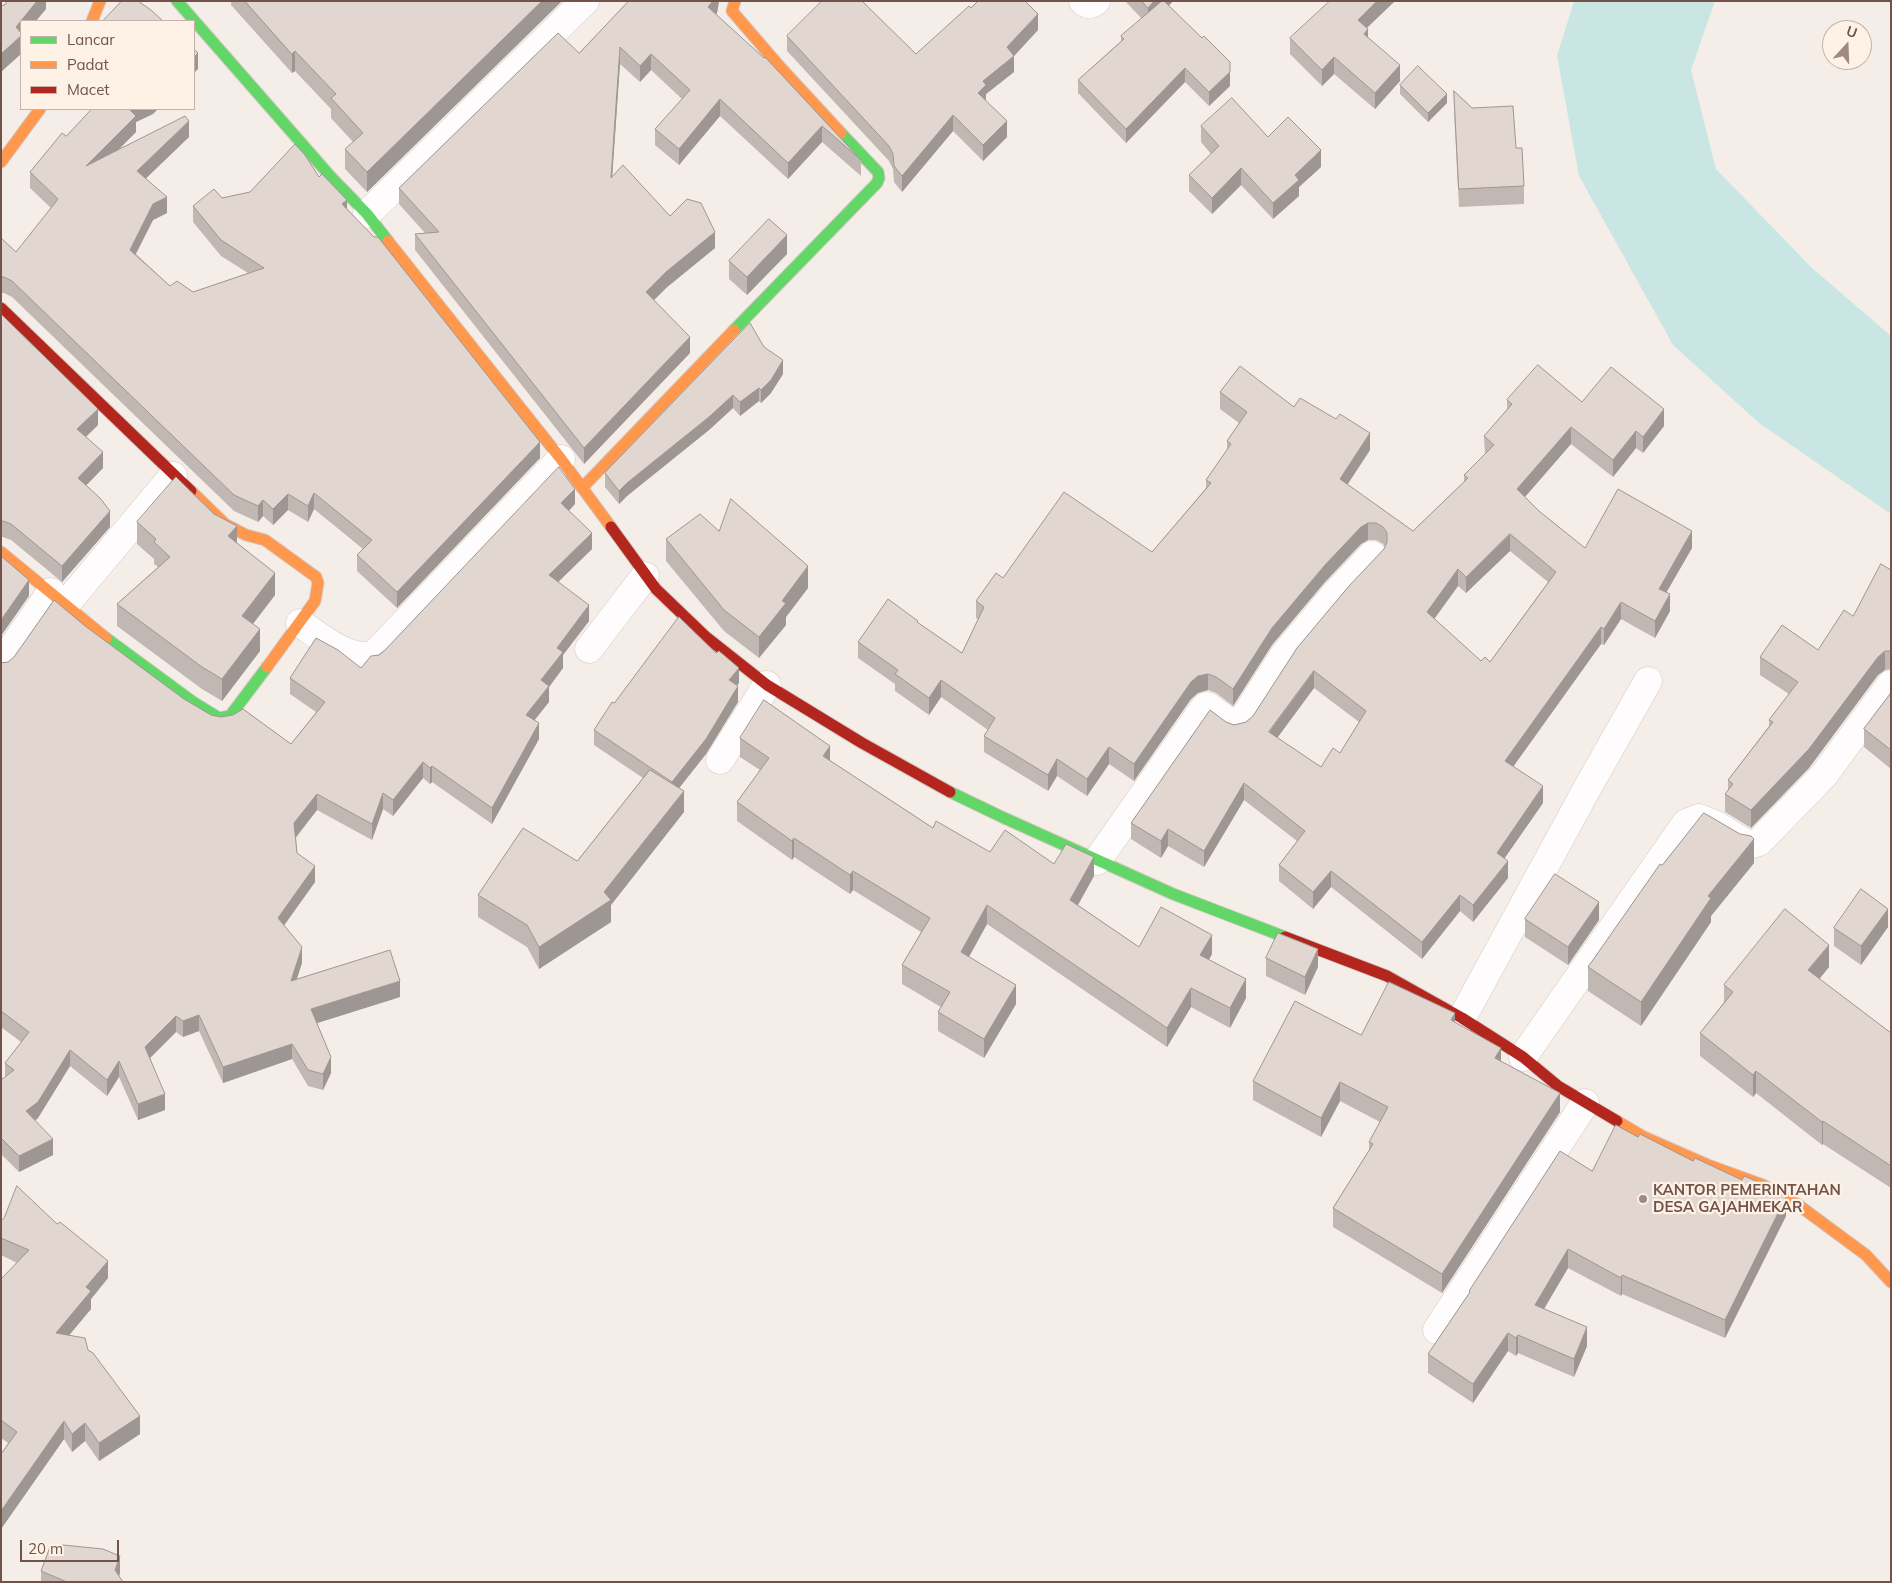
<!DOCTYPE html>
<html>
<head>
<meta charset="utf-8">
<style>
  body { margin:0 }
  #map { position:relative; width:1892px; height:1583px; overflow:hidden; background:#f5eee8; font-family:Mulish,sans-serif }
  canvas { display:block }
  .frame { position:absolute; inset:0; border:2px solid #71534a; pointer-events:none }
  .legend { position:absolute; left:20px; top:20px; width:175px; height:90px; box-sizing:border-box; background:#fef2e7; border:1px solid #c6b2a8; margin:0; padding:6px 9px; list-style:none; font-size:15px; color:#71534a }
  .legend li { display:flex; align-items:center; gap:10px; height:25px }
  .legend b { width:25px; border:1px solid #c6b2a8 }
  .north { position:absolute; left:1822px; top:20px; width:50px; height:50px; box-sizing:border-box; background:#fef2e7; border:1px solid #c6b2a8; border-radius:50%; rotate:20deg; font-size:14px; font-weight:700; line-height:20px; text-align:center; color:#71534a }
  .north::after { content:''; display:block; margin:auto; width:18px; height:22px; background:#9f8981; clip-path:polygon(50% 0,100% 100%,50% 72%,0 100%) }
  .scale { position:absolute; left:20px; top:1540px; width:99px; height:22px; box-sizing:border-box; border:2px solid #71534a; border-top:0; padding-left:6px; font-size:15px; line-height:18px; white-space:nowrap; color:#71534a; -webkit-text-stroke:4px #fef2e7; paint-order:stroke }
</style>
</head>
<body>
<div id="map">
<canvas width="1892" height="1583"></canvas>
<div class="frame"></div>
<ul class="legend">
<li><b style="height:6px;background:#63d668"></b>Lancar</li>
<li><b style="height:6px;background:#ff974d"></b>Padat</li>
<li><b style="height:6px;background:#b3261e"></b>Macet</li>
</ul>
<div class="north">U</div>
<div class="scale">20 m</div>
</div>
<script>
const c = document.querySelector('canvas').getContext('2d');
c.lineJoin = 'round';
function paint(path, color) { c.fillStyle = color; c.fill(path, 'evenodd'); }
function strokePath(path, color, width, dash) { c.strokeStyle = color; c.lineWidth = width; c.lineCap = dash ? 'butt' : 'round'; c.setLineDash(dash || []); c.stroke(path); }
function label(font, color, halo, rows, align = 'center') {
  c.font = font + ' Mulish,sans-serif'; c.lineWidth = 4.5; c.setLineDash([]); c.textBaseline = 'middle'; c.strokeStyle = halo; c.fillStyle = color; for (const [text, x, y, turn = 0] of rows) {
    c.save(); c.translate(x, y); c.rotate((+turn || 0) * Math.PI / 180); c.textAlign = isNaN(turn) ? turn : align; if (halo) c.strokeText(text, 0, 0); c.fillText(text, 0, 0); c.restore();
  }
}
const water = new Path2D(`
  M1574,1H1715L1691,70L1716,169L1812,268L1891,336V514L1759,423L1673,345L1579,176L1557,56Z`);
const street = new Path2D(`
  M1083,1C1087,5 1091,5 1096,1
  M367,214L585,1
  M66,604L173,476
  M300,623C322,638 345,659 373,656L561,459
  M589,649L645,576
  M1,664L51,592
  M720,760L767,685
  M1097,861L1204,708L1207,706L1235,726L1240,724L1284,655L1337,592L1372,555
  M1462,1018L1589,785L1648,681
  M1523,1057L1686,823L1699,818L1714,824L1748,845L1759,842L1824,775L1891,684
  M1437,1330L1585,1103`);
const fast = new Path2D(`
  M177,1L331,177L367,214L388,241
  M734,330L877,183L879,178L878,172L841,133
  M106,638L193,702L219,718L230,716L267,667
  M950,792L1002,817L1173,894L1285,937`);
const slow = new Path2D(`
  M735,1L732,11L781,68L841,133
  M92,21L100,1
  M1,162L40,109
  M388,241L561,459L611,527
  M582,488L734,330
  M191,491L225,524L246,535L265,540L316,577L318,583L315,601L267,667
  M1,552L106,638
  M1617,1121L1644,1137L1708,1165L1763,1185L1797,1204L1866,1255L1891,1282`);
const jam = new Path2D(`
  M1,308L191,491
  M611,527L656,589L705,636L767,685L862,743L950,792
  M1285,937L1387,976L1462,1018L1523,1057L1558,1086L1617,1121`);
const wall = new Path2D(`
  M231,1H562L367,192L345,169V149L353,142L331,118V109L295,71L292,73L231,5Z
  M629,1H719L717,13L716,14L861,160V176L822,142L788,179L720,116L679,165L655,145V129L682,99L651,70L640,82L620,64L612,177L715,248L666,288L654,300L690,353L584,464L415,250V234L425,233L399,204V188L579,53Z
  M1125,1H1173L1169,6L1230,86L1209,106L1185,82L1126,143L1078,93V80L1121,41V36L1142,19Z
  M1395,1L1367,28L1368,38L1400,81L1375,109L1334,74L1322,86L1290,54V38Z
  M971,8L1038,30L1014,56V72L986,94V100L1007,137L983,161L953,131L902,192L894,182L893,169L889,161L787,51V36L916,54Z
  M1400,85L1447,103L1428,122L1400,94Z
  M1454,91L1516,148L1524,186V204L1459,207L1454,109Z
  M153,114L136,122V132L118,150L189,137L146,178L167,213L153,220L136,254L170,286L193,292L248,273L221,256L193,222V206L222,198L319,177L347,209L540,458L397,608L357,571V555L363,549L314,509L308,522L288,510L273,525L263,516L258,522L234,511L12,297L4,293H1V238L16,252L51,208L30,188V172L66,136Z
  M1201,126L1268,137L1321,167L1299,187V196L1273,219L1241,185L1212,214L1189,191V175L1211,154L1201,142Z
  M787,254L747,295L729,279V261Z
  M1,314L98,425L86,437L103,468L86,485L110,527L62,582L11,540L3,537H1Z
  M764,347L783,374L771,393L761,403L759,401L740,416L733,408L709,430L627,496L619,504L605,487V473Z
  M1220,392L1294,407L1370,450L1347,485L1413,531L1464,482V475L1485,454L1484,436L1507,410V400L1582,402L1664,426L1643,453L1636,448L1613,477L1571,444L1525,497L1539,511L1585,548H1692L1666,593L1670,611L1655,638L1621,619L1604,645L1601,644L1513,767L1543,803L1504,859L1508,878L1473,922L1460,911L1422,959L1331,887L1313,909L1279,881V865L1297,841L1244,800L1204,867L1168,846L1161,858L1131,839V823L1226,722L1234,725L1246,722L1253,716L1384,549L1385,547L1383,544L1376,540H1368L1361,544L1325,582L1272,645L1233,706L1216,693L1208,690L1198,693L1191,699L1134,781L1109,764L1087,796L1057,776L1048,791L984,752V736L988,730L941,697L929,715L895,691V684L858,658V642L918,623L962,653L978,619L976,618V601L1003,578L1152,552L1206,488V480L1227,451V441L1239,423L1220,409ZM1510,551L1548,582L1490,662L1481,661L1434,619L1458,586L1466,593ZM1314,688L1359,722L1340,753L1321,767L1277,738Z
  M575,504L569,511L592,549L558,582L589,621L563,655V668L549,687V702L534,720L539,739L492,824L432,782L430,784L423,778L393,816L383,809L372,840L317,810L296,838L297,853L315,882L284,925L302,963L296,980L400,997L317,1023L331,1073L323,1090L308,1086L292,1059L223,1083L199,1031L183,1037L176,1032L150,1058L165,1110L138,1120L119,1077L107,1096L70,1066L38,1118L35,1121L53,1155L19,1172L1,1154V1080L5,1077V1063L21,1042L1,1027V663L8,662L85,626L184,699L211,715L291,744L316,712L290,694V678L361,668Z
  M137,522L237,543L275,595L253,624L260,651L222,701L202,689L117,626V604L158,567L154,564V559L137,544Z
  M719,531L808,588L786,617V625L759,658L724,631L666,561V539Z
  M1891,570V669L1885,670L1878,675L1809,768L1751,828L1725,812V794L1728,790V780L1769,726V720L1789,694L1760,675V657L1818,650L1853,616Z
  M739,683L737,685L738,702L706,754L679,788L684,812L611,905V922L539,969L527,947L478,917V895L577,861L643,778L594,745V730L614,703Z
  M1891,693V769L1864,747V729Z
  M740,738L830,761L933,828L990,852L1054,864L1094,876L1078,905L1139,947L1212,954L1209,960L1246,998L1230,1028L1191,1007L1167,1047L987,924L969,957L1016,1004L984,1058L938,1031V1012L941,1007L902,984V965L921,932L853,890L850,894L794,857L792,860L737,821V802L760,770L740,757Z
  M1754,863L1711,916V922L1641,1026L1588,991V967L1662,865Z
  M1525,919L1599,920L1568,965L1525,937Z
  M1888,927L1861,965L1834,946V928Z
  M1266,958L1318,967L1305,995L1266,976Z
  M1829,967L1819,979L1891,1033V1188L1823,1144L1822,1145L1756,1093L1753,1097L1700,1056V1033L1724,1002V985Z
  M1455,1022L1560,1112L1442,1293L1333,1227V1208L1369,1150V1142L1380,1122L1340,1101L1321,1137L1253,1100V1081L1361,1035Z
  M1592,1171L1786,1216L1725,1338L1622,1294L1621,1296L1568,1268L1544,1309L1587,1346L1574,1377L1518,1353L1516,1356L1508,1351L1473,1403L1428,1373V1354L1469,1294V1291Z
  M1,1221L108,1278L91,1299V1309L69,1335L88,1350L140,1434L99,1461L85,1441L72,1452L64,1439L1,1529V1454L8,1443L1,1438V1279L17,1263L1,1255Z
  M41,1571L120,1573L119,1576L123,1582H41Z`);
const shadedWall = new Path2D(`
  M37,1H46V9L36,21H21V54L1,72V54L16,27Z
  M542,1H562L367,192V172Z
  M713,1H719L717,13L708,23V7Z
  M1154,1H1173L1148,26V8Z
  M1377,1H1395L1358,36V20Z
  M1038,14V30L1014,56V72L986,94V100L978,93L983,81L1007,47Z
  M1368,29V46L1364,34Z
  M620,47V64L611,194V178Z
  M295,51V71L292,73V54Z
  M198,53V69L194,73V57Z
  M651,54V70L640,82V66Z
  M1334,57V74L1322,86V70Z
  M1400,65V81L1375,109V93Z
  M1185,68V82L1126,143V129Z
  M1230,72V86L1209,106V92Z
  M1447,94V103L1428,122V113Z
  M720,99V116L679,165V149Z
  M129,109H158L153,114L136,122V132L86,182V166Z
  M953,115V131L902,192V176Z
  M189,121V137L137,187V171Z
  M1007,121V137L983,161V145Z
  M822,126V142L788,179V163Z
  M1321,150V167L1299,187V196L1273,219V203L1295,175Z
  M1241,168V185L1212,214V198Z
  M167,197V213L153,220L130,265V250L153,204Z
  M347,200V216L342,204Z
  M715,232V248L666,288L646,308V292L666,272Z
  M787,235V254L747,295V277Z
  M690,337V353L584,464V448Z
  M783,360V374L771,393L761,403V390Z
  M759,388V401L740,416V402Z
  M733,395V408L709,430L627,496L619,504V491L627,483Z
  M98,409V425L77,445V429Z
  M1664,409V426L1643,453V437Z
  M1571,427V444L1517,506V489Z
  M1636,431V448L1613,477V460Z
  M1370,433V450L1340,496V479Z
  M540,442V458L397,608V592Z
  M103,452V468L78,494V478Z
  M575,489V504L561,519V503Z
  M314,493V509L308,522V506Z
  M288,494V510L273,525V509Z
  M263,500V516L258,522V506Z
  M110,511V527L62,582V566Z
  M1368,523V540L1361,544L1325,582L1272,645L1233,706V689L1272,628L1325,565L1361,527Z
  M237,526V548L228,536Z
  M1692,531V548L1659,605V589Z
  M592,533V549L549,591V575Z
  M1510,534V551L1466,593V577Z
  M808,566V588L786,617V625L759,658V637L782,601Z
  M1458,569V586L1427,629V612Z
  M275,573V595L242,638V616Z
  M29,580V596L1,636V620Z
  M1670,594V611L1655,638V621Z
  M1621,602V619L1604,645V629Z
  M589,605V621L563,655V668L549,687V702L526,731V715L541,680L557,648Z
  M1601,627V644L1505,778V761Z
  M260,629V651L222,701V679Z
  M1885,651V670L1878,675L1809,768L1751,828V810L1878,657Z
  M739,668V683L729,695V680Z
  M1314,671V688L1269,749V732Z
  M1208,674V690L1198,693L1191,699L1134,781V764L1191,682L1198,676Z
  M941,680V697L929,715V698Z
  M738,686V702L706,754L672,797V782Z
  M539,723V739L492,824V808Z
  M830,746V765L823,756Z
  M1109,747V764L1087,796V779Z
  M1057,759V776L1048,791V775Z
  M423,762V778L393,816V800Z
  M432,766V782L430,784V768Z
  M1244,783V800L1204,867V851Z
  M1543,786V803L1497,869V853Z
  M684,791V812L611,905V922L539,969V947L604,892Z
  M383,793V809L372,840V824Z
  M317,794V810L294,839V823Z
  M1168,829V846L1161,858V841Z
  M794,838V857L792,860V841Z
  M1754,839V863L1711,916V922L1641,1026V1002L1708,896Z
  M1094,857V876L1070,919V900Z
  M1508,861V878L1473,922V905Z
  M315,866V882L278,934V918Z
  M853,871V890L850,894V875Z
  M1331,871V887L1313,909V892Z
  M1460,895V911L1422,959V942Z
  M1599,902V920L1568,965V947Z
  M987,905V924L961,971V952Z
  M1888,909V927L1861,965V946Z
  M1212,935V954L1200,974V955Z
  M1829,945V967L1808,993V970Z
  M302,947V963L291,997V981Z
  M1318,949V967L1305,995V977Z
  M1246,979V998L1230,1028V1008Z
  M400,981V997L311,1025V1009Z
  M1016,985V1004L984,1058V1039Z
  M1191,988V1007L1167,1047V1028Z
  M1455,1013V1032L1451,1020Z
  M199,1015V1031L183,1037V1021Z
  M176,1016V1032L145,1063V1047Z
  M292,1044V1059L223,1083V1067Z
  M1501,1048V1067L1495,1058Z
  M70,1050V1066L38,1118L26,1127V1111Z
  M331,1057V1073L323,1090V1074Z
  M119,1061V1077L107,1096V1080Z
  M1756,1071V1093L1753,1097V1075Z
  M1340,1082V1101L1321,1137V1118Z
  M1560,1093V1112L1442,1293V1274Z
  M165,1094V1110L138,1120V1104Z
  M1823,1121V1144L1822,1145V1122Z
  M53,1139V1155L19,1172V1156Z
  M1786,1197V1216L1725,1338V1320Z
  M1568,1249V1268L1535,1324V1305Z
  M108,1261V1278L91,1299V1309L56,1351V1333L86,1287Z
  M1622,1275V1294L1621,1296V1278Z
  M1587,1327V1346L1574,1377V1359Z
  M1508,1333V1351L1473,1403V1384Z
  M1518,1335V1353L1516,1356V1338Z
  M140,1416V1434L99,1461V1443Z
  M64,1421V1439L1,1529V1511Z
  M85,1423V1441L72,1452V1434Z
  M120,1556V1573L117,1582L115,1570Z`);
const building = new Path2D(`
  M6,1H37L16,27L21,33V36L1,54V6L6,4Z
  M122,1H138L151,10L163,21H103Z
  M245,1H542L367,172L345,149L363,133L331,98L336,94L295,51L292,54Z
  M629,1H713L708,7L764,58L765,57L861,160L822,126L788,163L720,99L679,149L655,129L690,90L651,54L640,66L620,47L611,178L623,165L670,216L687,199L701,203L715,232L666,272L646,292L690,337L584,448L415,234L439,232L399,188L558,33L579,53Z
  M822,1H862L916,54L969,6L971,8L978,1H1025L1038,14L1007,47L1014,56L983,81L986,85L978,93L1007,121L983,145L953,115L902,176L894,166L893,154L889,146L787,36Z
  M1142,1H1154L1148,8Z
  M1162,1H1164L1202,38L1204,36L1230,62V72L1209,92L1185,68L1126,129L1078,80L1124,39L1121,36Z
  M1330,1H1377L1358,20L1368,29L1364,34L1400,65L1375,93L1334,57L1322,70L1290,38Z
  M194,49L198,53L194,57Z
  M1418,66L1447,94L1428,113L1400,85Z
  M1454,91L1472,108L1513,106L1516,148H1522L1524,186L1459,189Z
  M1232,98L1268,137L1288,117L1321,150L1295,175L1299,180L1273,203L1241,168L1212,198L1189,175L1219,146L1201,126Z
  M92,109H130H129L136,116L86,166L185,116L189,121L137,171L167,197L153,204L130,250L170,286L177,281L193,292L264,268L221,240L193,206L214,189L222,198L250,192L295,144L305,155L319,177L322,174L347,200L342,204L374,237H378L540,442L397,592L357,555L372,540L314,493L308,506L288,494L273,509L263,500L258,506L234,495L12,281L4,277H1V238L16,252L58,199L30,172L62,133L66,136Z
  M769,219L787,235L747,277L729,261Z
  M1,314L98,409L77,429L103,452L78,478L100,498L110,511L62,566L11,524L3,521H1Z
  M750,323L764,347L783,360L771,380L761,390L759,388L740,402L733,395L709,417L627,483L619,491L605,473Z
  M1538,365L1582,402L1611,367L1664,409L1643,437L1636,431L1613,460L1571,427L1517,489L1539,511L1585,548L1618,489L1692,531L1659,589L1670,594L1655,621L1621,602L1604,629L1601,627L1505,761L1543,786L1497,853L1508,861L1473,905L1460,895L1422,942L1331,871L1313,892L1279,865L1305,831L1244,783L1204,851L1168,829L1161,841L1131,823L1210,710L1226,722L1234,725L1246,722L1253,716L1297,648L1349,586L1384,549L1387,542V533L1383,527L1376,523H1368L1361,527L1325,565L1272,628L1233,689L1216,677L1208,674L1198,676L1191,682L1134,764L1109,747L1087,779L1057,759L1048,775L984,736L995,718L941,680L929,698L895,674L898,670L858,642L888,599L918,621L917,622L962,653L984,607L976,601L996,573L1003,578L1064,492L1152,552L1211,483L1206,480L1231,444L1227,441L1247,412L1220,392L1240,366L1294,407L1300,398L1336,419L1340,414L1370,433L1340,479L1413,531L1468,478L1464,475L1494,445L1484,436L1512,404L1507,400ZM1510,534L1556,572L1490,662L1485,657L1481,661L1427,612L1458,569L1466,577ZM1314,671L1366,711L1340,753L1333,748L1321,767L1269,732Z
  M559,467L575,489L561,503L592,533L549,575L589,605L557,648L563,652L541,680L549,686L526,715L539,723L492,808L432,766L430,768L423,762L393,800L383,793L372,824L317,794L294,823L297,853L315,866L278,918L302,947L291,981L390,950L400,981L311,1009L331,1057L323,1074L308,1070L292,1044L223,1067L199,1015L183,1021L176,1016L145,1047L165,1094L138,1104L119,1061L107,1080L70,1050L38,1102L26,1111L53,1139L19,1156L1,1138V1080L14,1070L5,1063L29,1032L1,1011V663L8,662L14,657L54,600L85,626L184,699L211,715L221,717L233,715L243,709L291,744L325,702L290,678L316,638L338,650L361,668L371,656L379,655L384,651Z
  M176,477L214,514L237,526L228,536L275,573L242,616L260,629L222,679L202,667L117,604L170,557L154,542L156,539L137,522Z
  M731,499L808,566L782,601L786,603L759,637L724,610L666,539L700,514L719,531Z
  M1,556L29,580L1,620Z
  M1881,564L1891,570V651H1885L1878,657L1809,749L1751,810L1725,794L1733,784L1728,780L1773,722L1769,720L1798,682L1760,657L1782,625L1818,650L1844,610L1853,616Z
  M679,617L716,653L719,651L739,668L729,680L738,686L706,739L672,782L594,730L612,702L614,703Z
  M1891,693V750L1864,729Z
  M764,700L830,746L823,756L933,828L936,821L990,852L1005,830L1054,864L1066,844L1094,857L1070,900L1139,947L1161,907L1212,935L1200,955L1246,979L1230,1008L1191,988L1167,1028L987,905L961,952L1016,985L984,1039L938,1012L950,992L902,965L930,918L853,871L850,875L794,838L792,841L737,802L769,758L740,738Z
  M650,770L684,791L604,892L611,900L539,947L527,925L478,895L523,828L577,861Z
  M1704,813L1740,834L1751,836L1754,839L1708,896L1711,898L1641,1002L1588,967L1660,864L1662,865Z
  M1555,874L1599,902L1568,947L1525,919Z
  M1861,889L1888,909L1861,946L1834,928Z
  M1785,909L1829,945L1808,970L1891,1033V1166L1823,1121L1822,1122L1756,1071L1753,1075L1700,1033L1733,992L1724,985Z
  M1278,933L1318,949L1305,977L1266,958Z
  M1389,982L1455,1013L1451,1020L1501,1048L1495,1058L1560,1093L1442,1274L1333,1208L1373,1144L1369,1142L1388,1107L1340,1082L1321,1118L1253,1081L1295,1001L1361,1035Z
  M1616,1125L1638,1137L1640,1134L1693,1161L1695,1158L1742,1180L1744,1176L1756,1181L1786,1197L1725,1320L1622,1275L1621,1278L1568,1249L1535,1305L1587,1327L1574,1359L1518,1335L1516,1338L1508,1333L1473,1384L1428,1354L1470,1292L1469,1291L1560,1151L1592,1171Z
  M17,1186L57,1224L60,1222L108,1261L86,1287L91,1291L56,1333L85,1338L88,1350L93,1353L140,1416L99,1443L85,1423L72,1434L64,1421L1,1511V1454L17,1432L1,1420V1279L29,1250L1,1238V1221L4,1218Z
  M63,1545L103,1549L120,1556L115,1570L123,1582H67L41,1571L50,1547L61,1549Z`);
const markers = [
  [1643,1199,5,"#9f8981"]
];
const poiNames = [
  ["KANTOR PEMERINTAHAN",1653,1190],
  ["DESA GAJAHMEKAR",1653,1207]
];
paint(water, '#cae6e4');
strokePath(street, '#d3cac5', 29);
strokePath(fast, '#d4c9c4', 13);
strokePath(slow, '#d4c9c4', 13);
strokePath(jam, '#d4c9c4', 13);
strokePath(street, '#fefcfc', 28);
strokePath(fast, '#63d668', 11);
strokePath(slow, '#ff974d', 11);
strokePath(jam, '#b3261e', 11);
paint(wall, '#c2b8b3');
paint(shadedWall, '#9e9692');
paint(building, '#e1d6d0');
strokePath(building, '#9e9692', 1);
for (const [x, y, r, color] of markers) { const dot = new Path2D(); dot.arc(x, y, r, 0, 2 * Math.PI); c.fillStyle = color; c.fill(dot); strokePath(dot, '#fef2e7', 2); }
label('bold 15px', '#71534a', '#fef2e7', poiNames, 'left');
</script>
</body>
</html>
